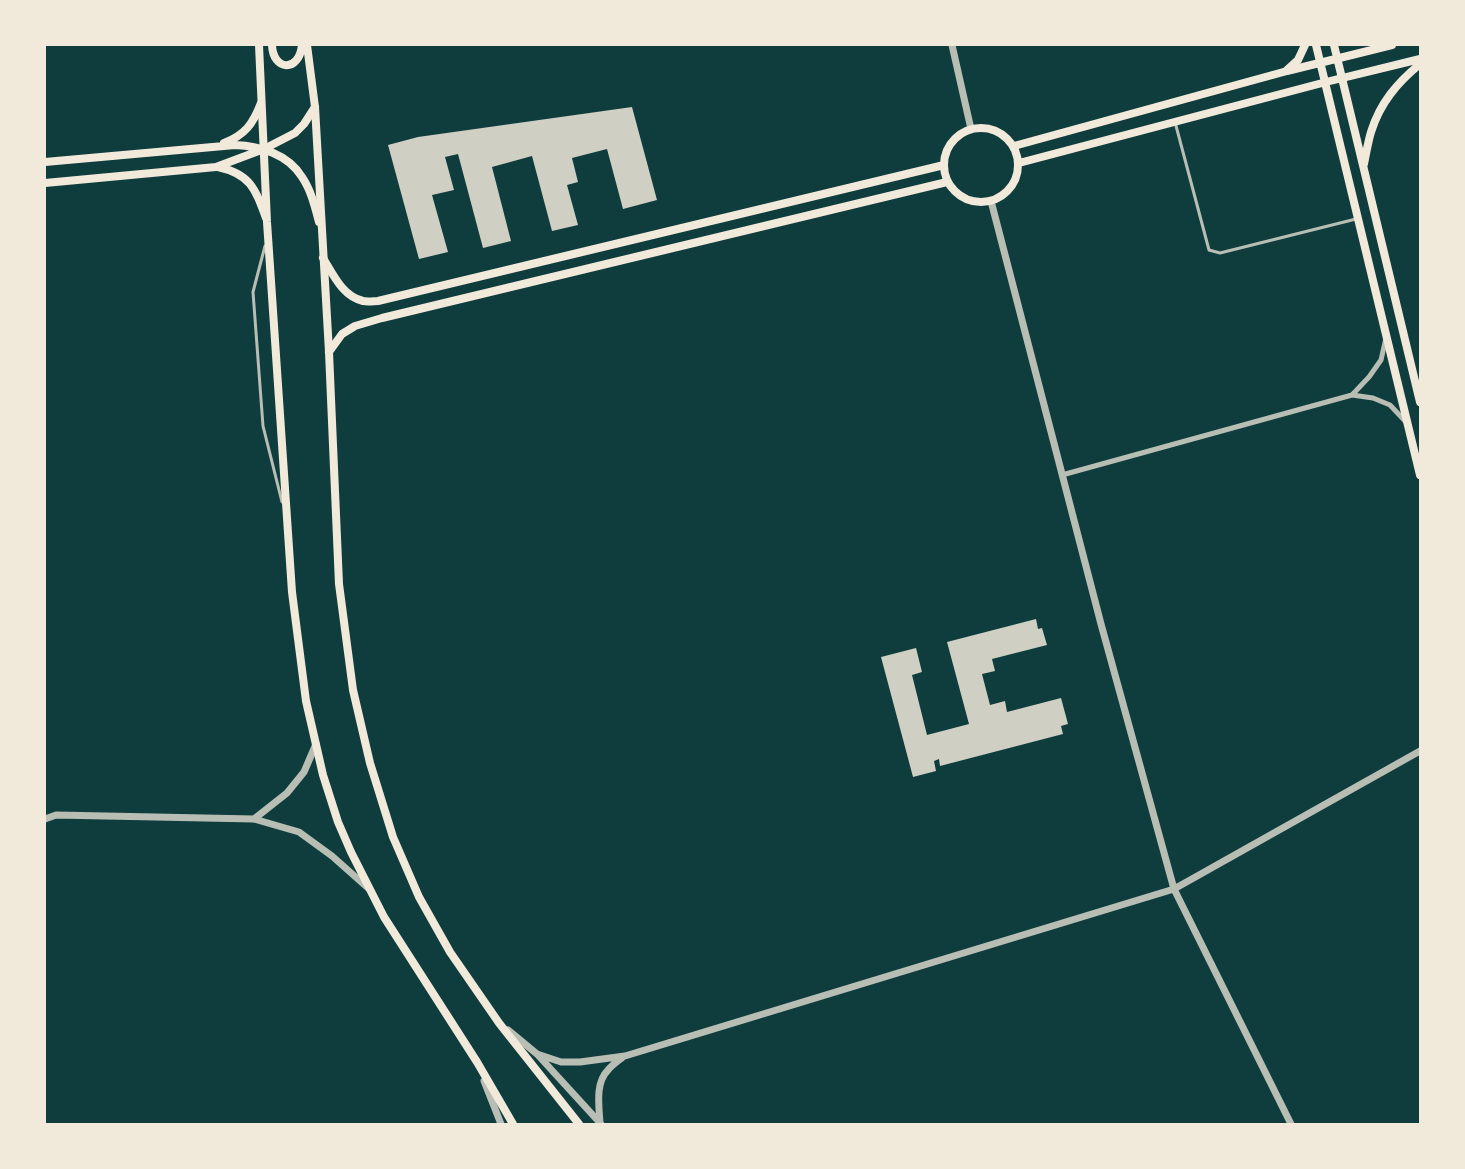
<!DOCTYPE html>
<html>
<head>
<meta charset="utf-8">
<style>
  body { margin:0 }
  #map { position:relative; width:1465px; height:1169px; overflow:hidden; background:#0f3d3e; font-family:"Archivo Narrow",sans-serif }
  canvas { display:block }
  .frame { position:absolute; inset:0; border:46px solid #f1e9da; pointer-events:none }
</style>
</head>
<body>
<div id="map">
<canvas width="1465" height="1169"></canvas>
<div class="frame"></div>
</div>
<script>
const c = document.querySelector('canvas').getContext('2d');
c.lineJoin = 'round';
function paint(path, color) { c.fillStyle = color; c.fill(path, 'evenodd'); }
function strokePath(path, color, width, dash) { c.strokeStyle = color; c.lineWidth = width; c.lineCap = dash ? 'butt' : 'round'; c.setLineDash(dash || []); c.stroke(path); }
const building = new Path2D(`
  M632,107L657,200L623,209L607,149L572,158L578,182L567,185L578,225L552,231L532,156L492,167L511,241L483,248L458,154L445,157L454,190L432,195L448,252L419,259L388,145L418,137Z
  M1036,619L1038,629L1042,628L1047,645L992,659L995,671L982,674L990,705L1005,701L1007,712L1061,698L1068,724L1061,726L1063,734L940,766L939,759L934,761L936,771L913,777L881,657L916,648L922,672L912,675L927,735L969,724L947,642Z`);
const service = new Path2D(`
  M1175,122L1209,250L1220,253L1356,219
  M265,246L253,292L263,426L282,502`);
const minor = new Path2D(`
  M1352,395L1369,377L1381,360L1386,338
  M1062,475L1352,395L1373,398L1390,405L1406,422`);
const tertiary = new Path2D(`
  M952,45L971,129
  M991,201L1101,624L1174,889L1291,1124
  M45,819L56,815L254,819L299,832L332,856L368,888
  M254,819L287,793L304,772L316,744
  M508,1030L537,1054L601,1124
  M537,1054L561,1062H580L625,1056L1174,889L1420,751
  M484,1081L501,1124
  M600,1123C599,1106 595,1083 608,1070C612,1065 618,1061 623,1057`);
const secondary = new Path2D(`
  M1316,45L1420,475
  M1334,45L1420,402
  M1287,70L1298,60L1305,45
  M944 165a37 37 0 1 1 74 0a37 37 0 1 1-74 0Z
  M224,143C245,135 253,124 261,103
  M1014,146L1287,71L1392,45
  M45,162L235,145C260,146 288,154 302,177C311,190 315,207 319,222
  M1019,163L1326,82L1420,59
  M1364,164C1366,154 1368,142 1371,132C1380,103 1397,83 1420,64
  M218,167C250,174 255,188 266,218
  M45,183L216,167L264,149L295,133L304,124L315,107
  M323,258C333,274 342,296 363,301C368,302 374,301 378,301L944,165
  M329,352L342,334L355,326L382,318L947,182`);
const primary = new Path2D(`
  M259,45L267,222L292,592L306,701L323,775L338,822L351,852L384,917L477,1062L513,1124
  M272,45C273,71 299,73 302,45
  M307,45L315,107L329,352L339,584L353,690L370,763L393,837L419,897L450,952L499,1023L579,1124`);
paint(building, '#cfcfc3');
strokePath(service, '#b8beb3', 3);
strokePath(minor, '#b8beb3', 5);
strokePath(tertiary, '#b8beb3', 7);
strokePath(secondary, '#f1e9da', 8);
strokePath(primary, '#f1e9da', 8);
</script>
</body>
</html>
